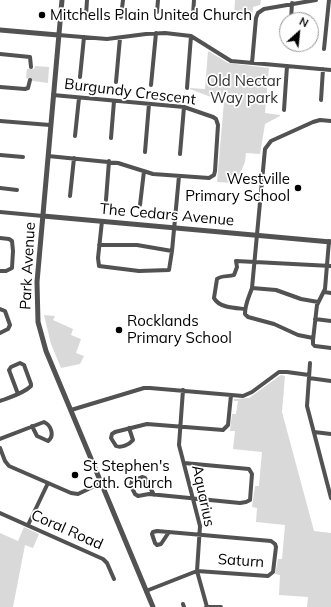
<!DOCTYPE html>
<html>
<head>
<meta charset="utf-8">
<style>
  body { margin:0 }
  #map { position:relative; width:331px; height:607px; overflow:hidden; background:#fff; font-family:Mulish,sans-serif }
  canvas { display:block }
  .north { position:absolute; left:279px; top:12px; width:40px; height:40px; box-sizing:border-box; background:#fff; border:1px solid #999; border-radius:50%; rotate:27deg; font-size:11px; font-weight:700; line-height:16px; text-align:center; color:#000 }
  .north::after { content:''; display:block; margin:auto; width:14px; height:18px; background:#000; clip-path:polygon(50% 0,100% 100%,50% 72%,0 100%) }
</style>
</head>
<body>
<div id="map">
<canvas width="331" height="607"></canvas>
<div class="north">N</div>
</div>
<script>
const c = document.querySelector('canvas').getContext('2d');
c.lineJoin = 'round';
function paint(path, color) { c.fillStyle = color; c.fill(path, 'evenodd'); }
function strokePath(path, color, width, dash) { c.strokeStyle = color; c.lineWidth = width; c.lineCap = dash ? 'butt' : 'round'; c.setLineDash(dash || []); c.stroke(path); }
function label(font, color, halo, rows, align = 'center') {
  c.font = font + ' Mulish,sans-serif'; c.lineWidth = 3.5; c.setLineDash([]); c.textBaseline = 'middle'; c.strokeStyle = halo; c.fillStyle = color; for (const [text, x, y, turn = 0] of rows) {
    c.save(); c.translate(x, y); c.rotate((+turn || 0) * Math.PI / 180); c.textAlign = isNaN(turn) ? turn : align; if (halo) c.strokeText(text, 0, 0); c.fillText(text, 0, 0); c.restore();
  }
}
const green = new Path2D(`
  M235,0H261L260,5L253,7L252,18L234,16Z
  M208,51L228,63L269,68L265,113L280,115V116L265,124L260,154L246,153L245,162L236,183L217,182L224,102L190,89V88L205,89Z
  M35,66L49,67L48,83L33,81L26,78L27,69H34Z
  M44,315L55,316L53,320L73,329L71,335L81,339L76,353L84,356L80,364L61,368L51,344Z
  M281,375L285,376L282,412L314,531L331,533V607H307L308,597L279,595L280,575L275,574L278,559H282L285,525L256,522L257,508L252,507L255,486H259L262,452L233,449L235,431H230L232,414H236L238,401H234V399L249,398Z
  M24,527L39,534L33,548L25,545L13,607H0V533L18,541Z`);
const minor = new Path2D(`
  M157,12L158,0
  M193,15L194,0
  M86,16L87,0
  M121,17L123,0
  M291,20L292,3
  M58,35L107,39L146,34L165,33L191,36L231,61L331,70
  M289,45V44
  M324,49L329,0
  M0,54L30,57L31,67
  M252,63L256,18L258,13L264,9L316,0
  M80,77L84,37
  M116,82L120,38
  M151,85L156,33
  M0,87L25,89L28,88L30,80
  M187,88L191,36
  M321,100L323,69
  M284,110L287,66
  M0,121L50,125
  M75,136L79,98
  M111,138L114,101
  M145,152L149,104
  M180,154L184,107
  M0,155L23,157
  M48,156L118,163L153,174L209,178L214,175L215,171L218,125L216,119L213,117L184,107L53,95
  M0,188L17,190
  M70,196L74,158
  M106,200L109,161
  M140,205L144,171
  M0,212L43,216
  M102,221L98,258L99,266L139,271L169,270L172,251L179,176
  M0,238L9,239L12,241L13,251L12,268L6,271H0
  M329,241L325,289L317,305L313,340V344L315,346L331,348
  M99,245H137L172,251
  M252,288L276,290L301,299L318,302
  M324,292L331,293
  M0,309L5,311L10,325L8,329L0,333
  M245,309C236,308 219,308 214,298L217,279C221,275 229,277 234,275L237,267L236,261L331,266
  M315,319L331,321
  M313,338L298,335L274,324L248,317L245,314C245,304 249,297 252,288L265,149L271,141L313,122L320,120L331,121
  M310,363L307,406L331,498
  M309,378L331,381
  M183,390L179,445L200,526L197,571L207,607
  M0,401C10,397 23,394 31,386V384L24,365L20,363L11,367L9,370L18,394
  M71,410L144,388H150L243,396L252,392L279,372H287L309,375
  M129,428L133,440C129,445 121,448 116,446L111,438L112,434L115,432L147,424L223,430L228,425L231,395
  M314,432L331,434
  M0,439L44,422C51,425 55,436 48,441L37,436L32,426
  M0,448L5,461L9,466L71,493L78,494L101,483
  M154,495L145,478L142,477L132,481L131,486L135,494L138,496L149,494L240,503L246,502L250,500L252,474L249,469L184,463
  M0,513L103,559L107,563L114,579
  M28,525L48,483
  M146,591L197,571L268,576L273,572L276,547L275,544L271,541L157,531L153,532L152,534L155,543L157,545L161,544L169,532
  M183,604L184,607
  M206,607H221`);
const tertiary = new Path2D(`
  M62,0L37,282L38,322L46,351L153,607
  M0,30L58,35
  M43,216L331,242`);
const markers = [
  [42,15,4,"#000"],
  [298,188,4,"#000"],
  [119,330,4,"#000"],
  [75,475,4,"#000"]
];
const poiNames = [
  ["Mitchells Plain United Church",50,15],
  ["Westville",290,179,"right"],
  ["Primary School",290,196,"right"],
  ["Rocklands",127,321],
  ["Primary School",127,338],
  ["St Stephen's",83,466],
  ["Cath. Church",83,483]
];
const parkNames = [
  ["Old Nectar",244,81],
  ["Way park",244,98]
];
const streetNames = [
  ["Burgundy Crescent",130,92,7],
  ["The Cedars Avenue",167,215,5],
  ["Park Avenue",28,266,-87],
  ["Aquarius",203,496,78],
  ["Coral Road",67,530,24],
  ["Saturn",241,561,4]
];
paint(green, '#d9d9d9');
strokePath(minor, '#525252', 4);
strokePath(tertiary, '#525252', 5);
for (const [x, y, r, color] of markers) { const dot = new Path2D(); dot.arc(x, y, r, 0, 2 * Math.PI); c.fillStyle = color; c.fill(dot); strokePath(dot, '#fff', 1.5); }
label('15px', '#000', '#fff', poiNames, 'left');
label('15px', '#303030', '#fff', parkNames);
label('15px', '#000', '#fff', streetNames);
</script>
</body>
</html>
